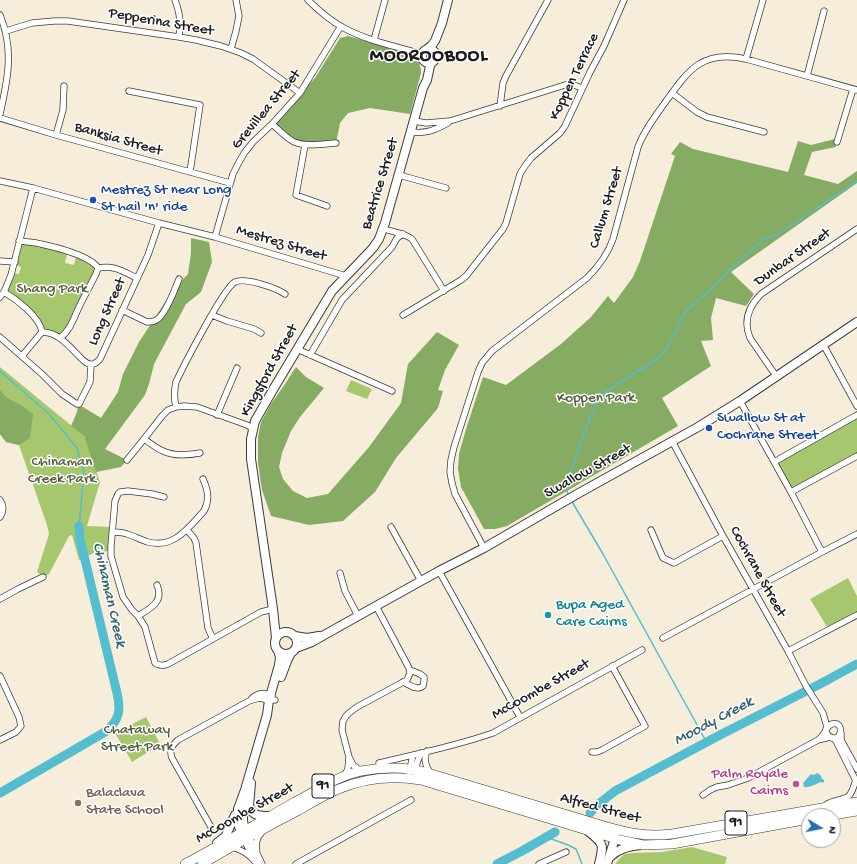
<!DOCTYPE html>
<html>
<head>
<meta charset="utf-8">
<style>
  body { margin:0 }
  #map { position:relative; width:857px; height:864px; overflow:hidden; background:#f7eddb; font-family:"Gochi Hand",sans-serif }
  canvas { display:block }
  .north { position:absolute; left:801px; top:808px; width:40px; height:40px; box-sizing:border-box; background:#fff; border:1px solid #a4a4a4; border-radius:50%; rotate:100deg; font-size:11px; font-weight:700; line-height:16px; text-align:center; color:#1c1c1c }
  .north::after { content:''; display:block; margin:auto; width:14px; height:18px; background:#1f6fb2; clip-path:polygon(50% 0,100% 100%,50% 72%,0 100%) }
</style>
</head>
<body>
<div id="map">
<canvas width="857" height="864"></canvas>
<div class="north">N</div>
</div>
<script>
const c = document.querySelector('canvas').getContext('2d');
c.lineJoin = 'round';
function paint(path, color) { c.fillStyle = color; c.fill(path, 'evenodd'); }
function strokePath(path, color, width, dash) { c.strokeStyle = color; c.lineWidth = width; c.lineCap = dash ? 'butt' : 'round'; c.setLineDash(dash || []); c.stroke(path); }
function label(font, color, halo, rows, align = 'center') {
  c.font = font + ' "Gochi Hand",sans-serif'; c.lineWidth = 3; c.setLineDash([]); c.textBaseline = 'middle'; c.strokeStyle = halo; c.fillStyle = color; for (const [text, x, y, turn = 0] of rows) {
    c.save(); c.translate(x, y); c.rotate((+turn || 0) * Math.PI / 180); c.textAlign = isNaN(turn) ? turn : align; if (halo) c.strokeText(text, 0, 0); c.fillText(text, 0, 0); c.restore();
  }
}
const green = new Path2D(`
  M22,245C37,242 53,249 67,254L65,263L74,265L76,257L89,261L96,269L70,326L60,335L44,329L8,291V289L14,273L19,274L21,267L16,265L20,247Z
  M0,367L84,436L100,482L87,526L112,527L110,551L94,553L79,560L72,535L69,536L49,574L43,577L37,572L49,534L47,525L19,445L6,442L0,434Z
  M351,380L372,389L367,399L346,391Z
  M857,415V456L791,492L774,462Z
  M848,578L857,596V615L829,630L810,599Z
  M146,717L159,742L158,746L132,762L115,733Z
  M692,847L727,857L725,864H615L620,858L625,854L633,853L662,852Z`);
const forest = new Path2D(`
  M348,36L416,55L421,69V73L410,114L370,108L348,113L340,123L336,143L305,145L289,139L270,125L315,78L340,38Z
  M835,139L836,147L812,152L804,175L838,184L857,171V183L782,236L731,272L754,294L746,306L716,298L711,318L713,340L701,341L711,366L662,398L678,426L507,526L495,529H484L461,487L458,469L459,454L466,429L483,377L506,385L561,344L591,317L608,296L614,303L633,277L640,261L675,156L671,154L680,142L693,149L788,172L798,141L811,145Z
  M191,238L209,242L212,262L201,292L186,304L154,364L149,384L145,395L105,449L127,460L121,467L96,472L84,436L71,426L77,412L78,404L101,418L118,392L123,374L139,342L173,290L188,274L191,253Z
  M437,332L459,345L445,370L438,390L443,391L438,408L396,458L375,492L343,521L309,525L271,516L262,490L258,463V437L261,422L271,404L283,387L296,367L306,377L324,388L300,417L291,431L282,453L279,467L283,479L293,491L307,498L328,494L369,447L401,403L408,364Z
  M0,390L6,397L21,405L33,414L30,438L19,445L6,442L0,434Z`);
const water = new Path2D(`
  M818,773L821,776L822,779L824,780V782L823,783L821,782C815,784 810,788 804,787L803,783L811,774L813,775Z`);
const stream = new Path2D(`
  M0,371L49,414L77,448L84,472L79,526
  M568,495L566,486L567,482L591,415L598,402L605,392L660,357L666,350L683,316L688,309L707,293L727,272L764,239L777,235L857,181
  M571,500L603,554L707,743
  M546,837L568,845L576,849L582,864`);
const river = new Path2D(`
  M0,793L105,732C120,720 121,710 117,693L80,539L79,526
  M590,813L596,806L615,791L720,735L820,684L857,664
  M497,864L522,851L555,832`);
const street = new Path2D(`
  M175,0C180,14 181,22 179,37
  M308,0C318,10 330,20 342,27C367,41 395,46 422,54
  M0,15C14,49 8,79 0,114
  M6,31L32,23L54,21H68L179,37L196,40L221,46L241,53L253,59L300,93
  M374,40L385,0
  M231,49L236,31L239,16L236,0
  M746,59L763,0
  M807,76L824,11
  M129,91L200,105L190,172
  M672,93L697,112L707,117L764,132
  M500,106L503,83L506,76L548,0
  M0,118L56,135L230,183
  M414,121L426,123L450,121L565,85L571,84L582,88
  M272,124C279,130 286,138 294,142C307,147 322,144 336,143
  M411,132C426,134 435,130 448,123
  M56,135L63,110L64,86
  M837,142L853,89
  M305,145L296,195L327,206
  M399,175L446,188
  M0,181L33,188L159,223L215,237L346,276
  M384,229C393,232 404,233 412,239L444,291
  M215,237L233,174L239,162L245,152L253,142L272,124L300,93L341,26
  M19,241C27,242 34,242 41,244C55,247 91,256 98,268
  M0,261L15,262
  M98,268C114,265 122,271 137,278
  M4,292C16,299 40,317 42,332
  M0,297L4,292L11,275L33,188
  M122,310L147,322C151,322 156,321 159,318C168,309 174,291 179,279
  M212,315L227,321L254,329L261,333
  M403,315L461,280L466,276L503,229L506,223L520,174L525,166L531,158L560,133L565,126L590,72L604,46L624,0
  M42,332C60,332 72,350 84,361C90,366 95,365 100,359L148,255L159,223
  M0,337L43,375L62,394L77,404H79L90,382L91,365
  M60,338C71,330 74,317 80,305C85,295 91,284 96,274L98,268
  M823,344L857,406
  M297,349L392,391
  M310,355L342,300L392,247L397,238L403,234
  M22,356L42,332
  M776,376L750,338C743,321 749,306 761,294L857,229
  M740,401L792,494L822,552
  M176,407C174,399 174,391 176,382C183,367 224,287 235,282C245,277 276,288 285,294
  M217,415L237,368
  M144,439C150,443 156,448 163,451C173,456 189,455 200,453
  M672,441L723,536L788,651L806,686L823,713L827,727
  M127,460L144,439L162,416L168,410L176,407L184,406L197,407L247,425L253,429
  M774,462L857,415
  M791,492L857,456
  M164,497L152,494L128,491L120,492L118,494L115,501L111,546V556L123,597L132,610L138,616L145,627L155,663C159,666 163,666 168,664L261,612L273,609
  M0,500C4,506 4,511 0,517
  M391,527L421,581
  M187,530L194,538L196,543L208,628L213,639
  M651,530L663,558L674,563L723,536
  M112,532C117,532 122,532 127,534C134,536 141,540 148,542C174,549 188,528 204,511C210,500 208,490 203,479
  M484,548L455,494L452,483L450,472L451,460L454,447L478,372L482,363L492,351L587,278C599,266 608,254 613,239L638,147C644,131 654,118 664,104C688,71 701,49 746,59L857,90
  M439,571L520,717
  M340,573L345,591L358,616
  M0,599L18,589L43,577
  M138,616C151,608 164,602 157,585
  M663,638L822,552L857,534
  M788,651L857,615
  M0,676L19,717L21,726L16,732L0,740
  M403,682C410,685 417,691 423,686L424,681V677L420,674L410,670
  M252,698C258,693 265,692 272,696
  M841,733V740L857,769
  M833,738L836,741L856,781
  M818,740C820,738 823,736 824,733C827,730 827,725 832,724C845,720 842,744 830,737C827,735 826,733 826,729
  M427,751C423,759 426,766 430,773
  M592,752H597L602,750L645,726L612,666
  M349,757L342,730L343,721L346,716L349,713L357,707L407,680L410,673L409,668L376,606
  M379,763C416,754 456,746 493,733L642,650
  M410,772V769L413,755
  M414,772L418,760L421,753
  M345,776L348,768L349,757L353,765L361,771
  M703,795L710,790L717,787L728,785L748,778L818,740L830,737
  M827,804C846,795 849,805 856,779
  M211,827L172,758C169,750 172,745 178,740L249,701L259,698L269,700H275
  M249,837L262,864
  M244,840L253,857
  M232,847C244,851 249,854 257,864
  M257,854C256,845 255,839 262,832
  M296,864L411,800
  M539,864L566,852`);
const secondary = new Path2D(`
  M422 56a7 7 0 1 1 14 0a7 7 0 1 1-14 0Z
  M426,50L431,46L435,41L442,23L448,0
  M275 643a11 11 0 1 1 22 0a11 11 0 1 1-22 0Z
  M295,636L307,638L319,636
  M276,638L273,609L251,459V439L255,421L274,388L332,291L373,248L379,239L385,223L423,88L427,80L430,66L432,62
  M296,648L312,642L326,634L376,606L439,571L484,548L579,493L698,427L740,401L857,322
  M281,677L287,661L291,653
  M251,783L249,806C252,816 260,816 269,816
  M245,799C244,813 240,820 247,834
  M588,831C604,844 604,844 599,864
  M243,838L237,821L238,809L245,790L267,715L269,700L279,665L280,657L278,651
  M217,843L226,836L227,833L235,815
  M610,857C619,848 628,847 640,845
  M607,864L615,838V832`);
const primary = new Path2D(`
  M415,770L428,773L604,826C628,833 646,837 672,834L857,802
  M828,816L857,811
  M185,864C222,844 258,823 295,802C316,791 337,776 361,771C377,768 393,767 410,769
  M202,864C234,845 266,827 299,810C311,803 323,796 336,790C363,778 392,775 421,780L620,840L643,845L672,844L809,819`);
const markers = [
  [93,200,4,"#1a4fb4"],
  [709,428,4,"#1a4fb4"],
  [548,615,4,"#0f9aa8"],
  [796,784,4,"#d1479c"],
  [78,803,4,"#8d6e63"]
];
const shields = [
  [323,786,22],
  [736,823,22]
];
const shieldNames = [
  ["91",323,786],
  ["91",736,823]
];
const streetNames = [
  ["Pepperina Street",161,23,10],
  ["Koppen Terrace",575,77,-64],
  ["Grevillea Street",267,110,-50],
  ["Banksia Street",118,140,16],
  ["Beatrice Street",381,184,-73],
  ["Callum Street",607,208,-73],
  ["Mestrez Street",281,244,17],
  ["Dunbar Street",793,258,-35],
  ["Long Street",108,312,-66],
  ["Kingsford Street",270,371,-61],
  ["Swallow Street",588,472,-29],
  ["Cochrane Street",757,572,61],
  ["McCoombe Street",541,690,-29],
  ["Alfred Street",600,809,15],
  ["McCoombe Street",245,814,-29]
];
const transitNames = [
  ["Mestrez St near Long",101,191],
  ["St hail 'n' ride",101,208],
  ["Swallow St at",717,419],
  ["Cochrane Street",717,436]
];
const parkNames = [
  ["Shang Park",52,290],
  ["Koppen Park",596,399],
  ["Chinaman",62,463],
  ["Creek Park",62,480],
  ["Chataway",137,731],
  ["Street Park",137,748]
];
const cultureNames = [
  ["Bupa Aged",556,606],
  ["Care Cairns",556,623]
];
const hotelNames = [
  ["Palm Royale",788,775],
  ["Cairns",788,792]
];
const educationNames = [
  ["Balaclava",86,794],
  ["State School",86,811]
];
const waterNames = [
  ["Chinaman Creek",108,595,77],
  ["Moody Creek",714,722,-28]
];
const districtNames = [
  ["MOOROOBOOL",429,57]
];
paint(green, '#a7c76f');
paint(forest, '#85ac62');
paint(water, '#54bdd0');
strokePath(stream, '#54bdd0', 1.5);
strokePath(river, '#54bdd0', 9);
strokePath(street, '#3d3b39', 7);
strokePath(secondary, '#3d3b39', 10);
strokePath(primary, '#3d3b39', 10);
strokePath(street, '#fff', 5.5);
strokePath(secondary, '#fff', 8);
strokePath(primary, '#fff', 9);
for (const [x, y, r, color] of markers) { const dot = new Path2D(); dot.arc(x, y, r, 0, 2 * Math.PI); c.fillStyle = color; c.fill(dot); strokePath(dot, '#fff', 1.5); }
for (const [x, y, w] of shields) { const box = new Path2D(); box.roundRect(x - w / 2, y - 12, w, 24, 3); c.fillStyle = '#fff'; c.fill(box); strokePath(box, '#1c1c1c', 1); }
label('bold 14px', '#1c1c1c', null, shieldNames);
label('15px', '#1c1c1c', '#fff', streetNames);
label('15px', '#164399', '#fff', transitNames, 'left');
label('15px', '#54603d', '#fff', parkNames);
label('15px', '#0d838f', '#fff', cultureNames, 'left');
label('15px', '#b23c85', '#fff', hotelNames, 'right');
label('15px', '#785e54', '#fff', educationNames, 'left');
label('italic 16px', '#35646d', '#fff', waterNames);
c.letterSpacing = '1px';
label('bold 19px', '#1c1c1c', '#fff', districtNames);
c.letterSpacing = '0px';
</script>
</body>
</html>
